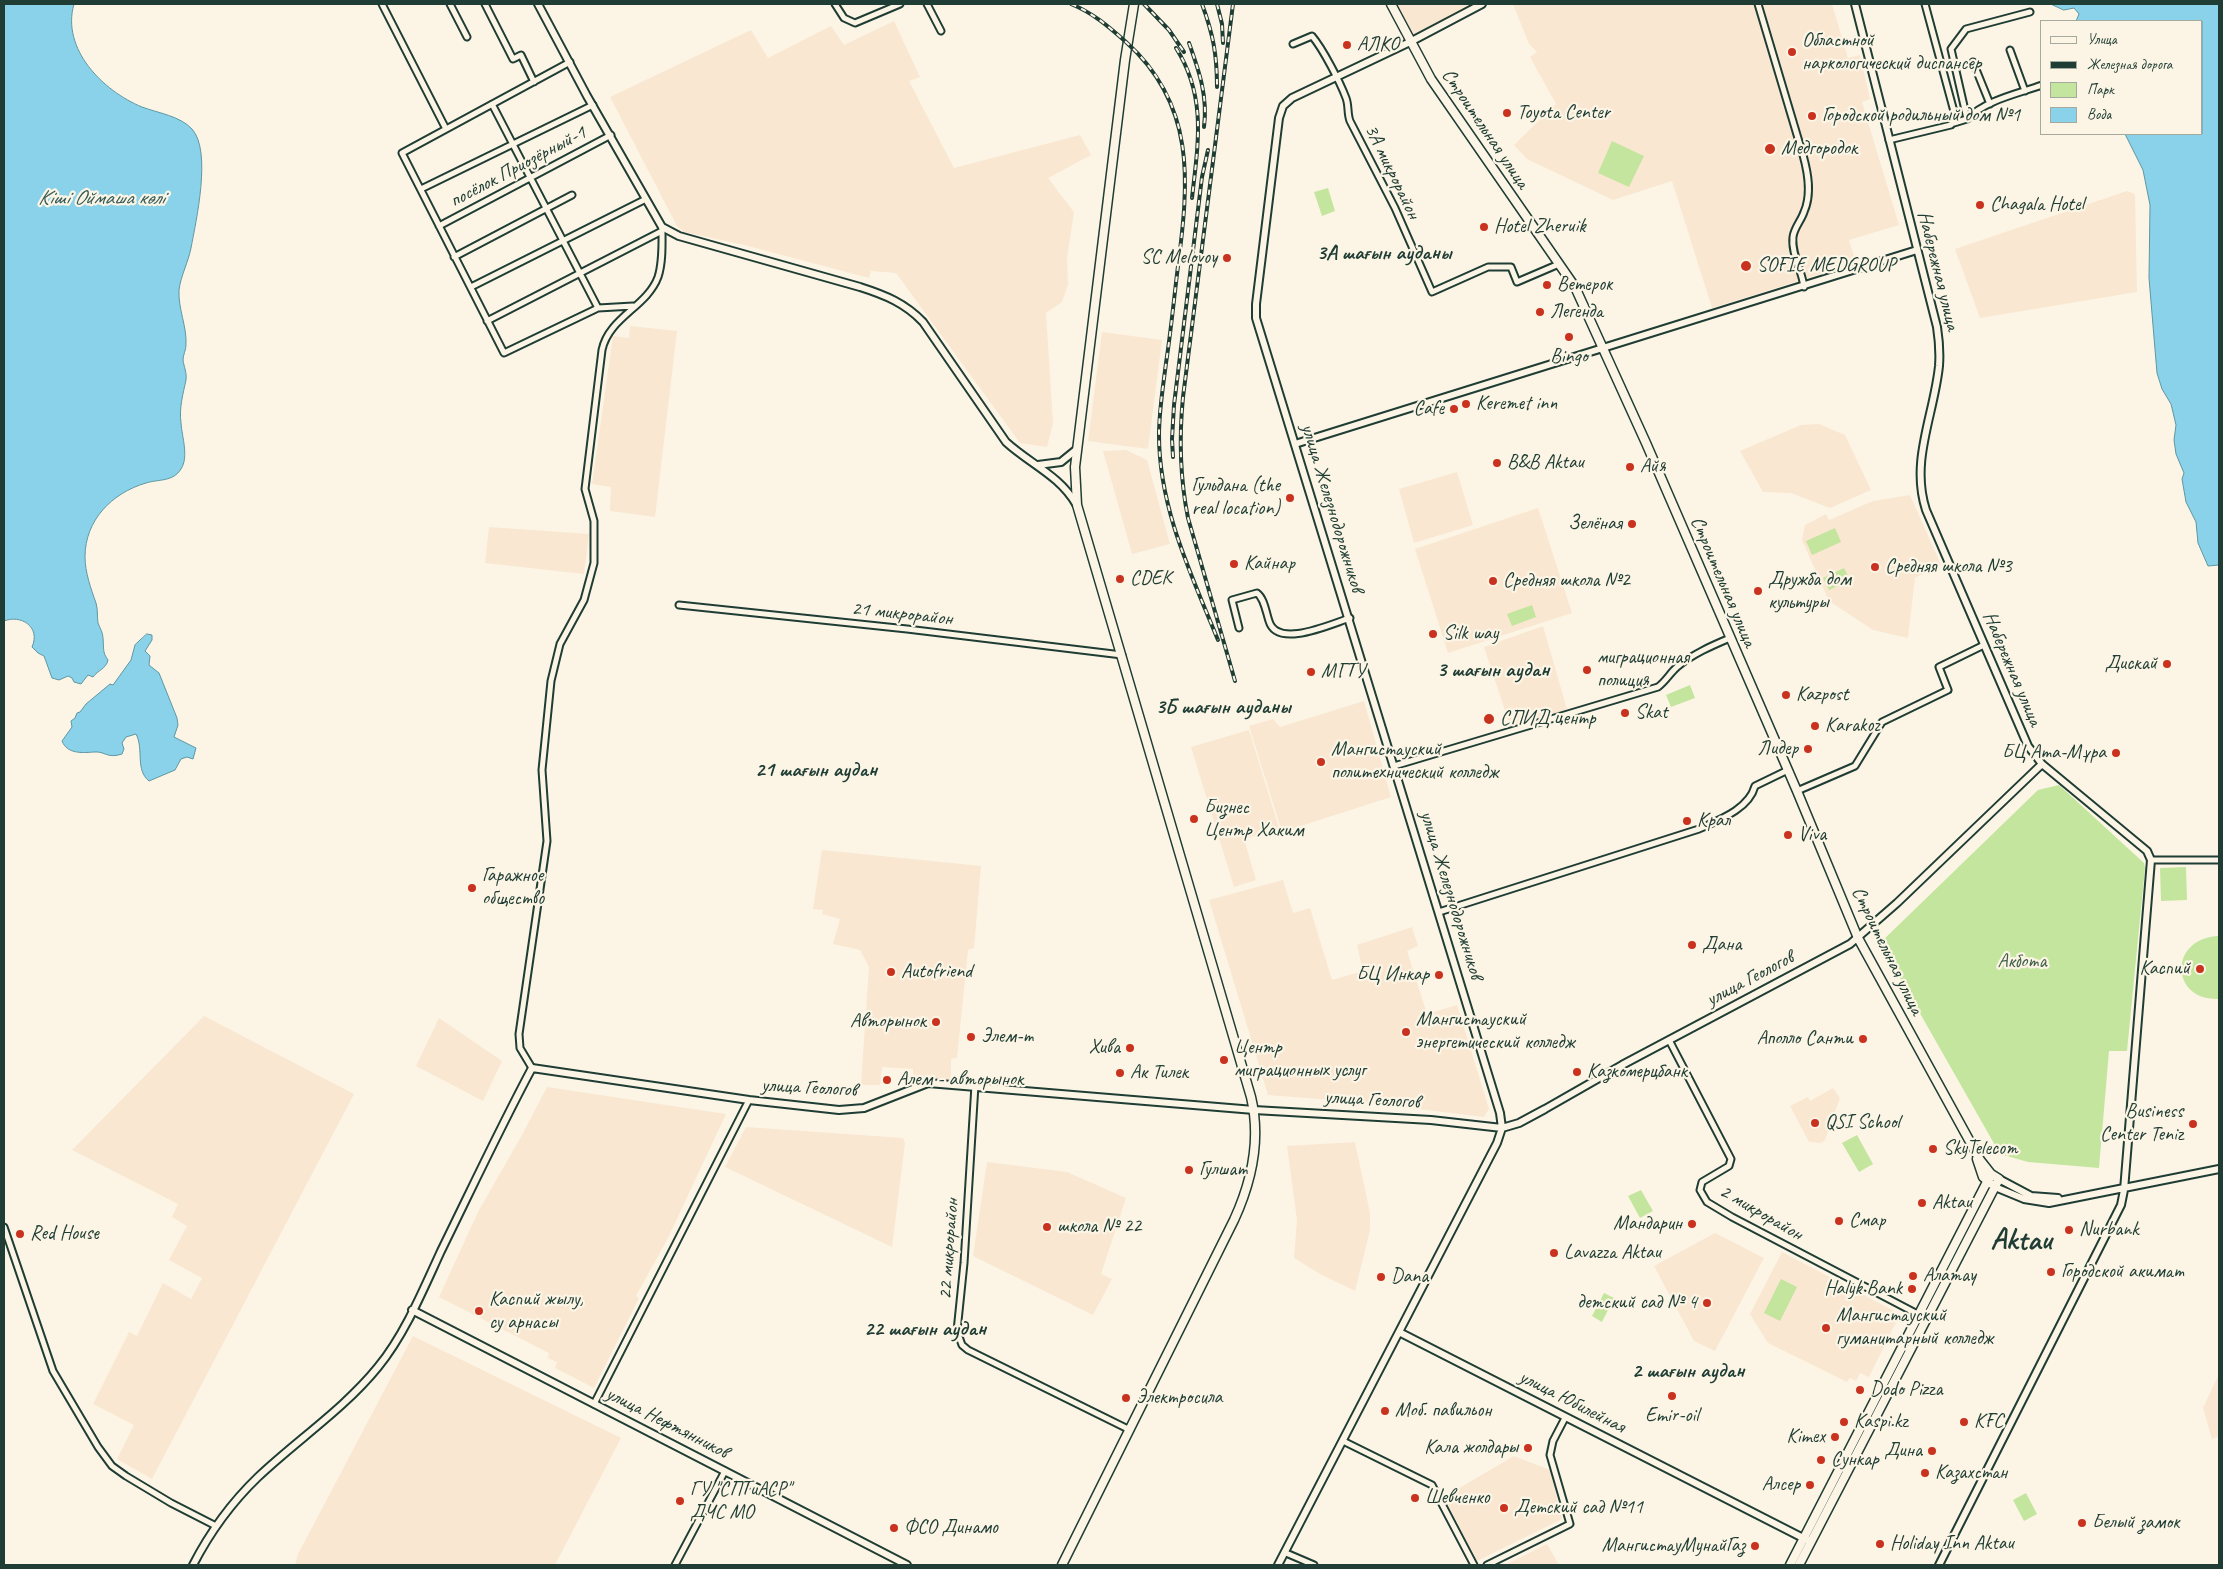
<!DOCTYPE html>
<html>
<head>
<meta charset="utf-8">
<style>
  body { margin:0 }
  #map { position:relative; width:2223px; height:1569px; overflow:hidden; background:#fcf5e5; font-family:Caveat,sans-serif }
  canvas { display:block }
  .frame { position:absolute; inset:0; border:5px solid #1f3d34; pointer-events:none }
  .legend { position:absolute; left:2040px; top:20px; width:162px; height:115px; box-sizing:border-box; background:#fcf5e5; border:1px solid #a4ab9e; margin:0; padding:6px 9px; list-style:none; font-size:15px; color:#1f3d34 }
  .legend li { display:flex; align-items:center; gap:10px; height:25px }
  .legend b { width:25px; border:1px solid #a4ab9e }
</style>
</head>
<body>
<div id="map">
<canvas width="2223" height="1569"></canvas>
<div class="frame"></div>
<ul class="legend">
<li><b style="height:6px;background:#fcf5e5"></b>Улица</li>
<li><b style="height:6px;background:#1f3d34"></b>Железная дорога</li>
<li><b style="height:14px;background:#c4e59e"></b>Парк</li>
<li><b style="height:14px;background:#89d2e9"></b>Вода</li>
</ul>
</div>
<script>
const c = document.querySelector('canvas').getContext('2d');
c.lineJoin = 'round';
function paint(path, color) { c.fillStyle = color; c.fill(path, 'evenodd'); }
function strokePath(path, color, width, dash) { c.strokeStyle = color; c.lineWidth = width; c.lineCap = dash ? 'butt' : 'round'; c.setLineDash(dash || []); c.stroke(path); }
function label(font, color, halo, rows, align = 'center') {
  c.font = font + ' Caveat,sans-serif'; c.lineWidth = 4.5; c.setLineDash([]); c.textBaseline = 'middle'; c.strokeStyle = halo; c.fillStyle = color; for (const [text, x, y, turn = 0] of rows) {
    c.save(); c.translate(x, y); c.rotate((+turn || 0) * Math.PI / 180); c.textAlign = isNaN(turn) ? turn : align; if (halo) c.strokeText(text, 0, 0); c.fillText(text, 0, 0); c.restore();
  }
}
const built = new Path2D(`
  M1391,4H1483L1410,42Z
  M1513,4H1832L1848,58L1860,55L1870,99L1862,102L1899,225L1849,240L1856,263L1712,308L1672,181L1613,200L1527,159L1514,145L1556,104L1530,57L1537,52L1529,44Z
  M894,21L920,77L909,81L954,168L1080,135L1091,155L1048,178L1074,212L1067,258L1068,285L1062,302L1046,313L1053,423L1047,447L1020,443L896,273L871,271L869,278L744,245L684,232L677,226L610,97L751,30L768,58L831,26L844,45Z
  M2127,191L2135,194L2137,292L1980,318L1955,249Z
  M630,326L677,331L655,517L610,511L611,487L592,484L613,336L629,338Z
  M1102,332L1162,340L1148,449L1088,441Z
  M1819,424L1845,435L1871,490L1830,508L1791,493L1763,492L1740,451L1801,425Z
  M1126,450L1147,460L1170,544L1132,554L1103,451Z
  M1457,472L1473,525L1414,543L1399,489Z
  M1910,495L1941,565L1915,578L1908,638L1873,630L1829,601L1802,540L1805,525L1826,514L1829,520L1873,501Z
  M1538,508L1572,613L1448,653L1415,549Z
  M489,527L589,534L584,574L485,563Z
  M1543,626L1567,709L1511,729L1484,647Z
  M1364,701L1391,797L1282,832L1249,726L1273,719L1280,727Z
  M1249,730L1279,828L1244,839L1256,880L1234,887L1191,747Z
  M822,850L981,866L974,948L968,950L957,1058L951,1059V1080L913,1078V1069L882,1067L880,1085H861L869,967L860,950L833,944L840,919L822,914L823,910L813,909Z
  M1283,880L1293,913L1310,908L1332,980L1363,971L1357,945L1412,927L1418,946L1407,951L1427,1014L1457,1005L1489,1109L1484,1117L1369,1103L1268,1095L1209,900Z
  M204,1016L354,1094L152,1479L117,1459L134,1425L93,1404L129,1332L137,1336L163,1283L191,1299L202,1278L169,1260L187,1226L172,1217L178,1204L72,1150Z
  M439,1018L502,1061L483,1101L416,1066Z
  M547,1087L726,1114L668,1238L636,1296L639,1298L594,1388L555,1368L557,1362L548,1358L549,1353L439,1297L478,1212L523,1133Z
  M1833,1088L1840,1098L1825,1140L1821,1143L1809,1142L1790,1106L1808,1097L1810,1101Z
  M746,1127L903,1138L905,1143L892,1247L725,1167Z
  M1355,1142L1370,1213V1230L1355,1291L1320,1274L1294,1258L1297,1220L1287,1146Z
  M987,1162L1067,1172L1126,1198L1101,1274L1112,1279L1093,1315L973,1256Z
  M1715,1233L1764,1258L1715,1351L1694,1341L1654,1266Z
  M1782,1252L1900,1314L1869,1377L1860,1373L1856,1381L1850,1378L1847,1382L1768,1343L1750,1314Z
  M413,1336L621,1438L555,1565H295L298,1554Z
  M2219,1374V1436L2212,1439L2203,1408Z
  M1514,1456L1550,1470L1562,1519L1477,1561L1444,1497Z
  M1547,1544L1559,1565H1505Z`);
const green = new Path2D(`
  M1612,141L1644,156L1629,187L1598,173Z
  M1328,188L1335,211L1322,216L1314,192Z
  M1835,528L1841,542L1812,555L1806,541Z
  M1844,568L1850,580L1829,590L1823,578Z
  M1532,605L1536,617L1512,626L1507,614Z
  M1690,685L1695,698L1671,707L1666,695Z
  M2059,785L2144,863L2145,868L2127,1051H2109L2099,1168L2028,1162L2000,1154L1880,943L2038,790Z
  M2186,867L2187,900L2161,901L2160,868Z
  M2219,936V999C2170,1001 2168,938 2219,936Z
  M1857,1135L1873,1164L1859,1172L1842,1143Z
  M1641,1190L1653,1211L1640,1218L1628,1196Z
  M1781,1279L1797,1287L1780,1321L1764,1313Z
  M1604,1293L1614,1298L1602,1322L1592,1316Z
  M2026,1493L2037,1514L2024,1521L2013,1500Z`);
const water = new Path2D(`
  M4,4H74C61,49 103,91 142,107C158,113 180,116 192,129C212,151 196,221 191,248C188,263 181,275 179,290C178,309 187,326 186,345C186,350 183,355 183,360C184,367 187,373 186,380C183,394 179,408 181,423C182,437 189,457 181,469C173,482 159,479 146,483C112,493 85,520 85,557C85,572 91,589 96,603C98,610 97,616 98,623C100,628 103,633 103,638C104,647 102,652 108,660C106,669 98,670 93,677L88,675L81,684L74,682L72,678L68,676L59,680L52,678L44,656L38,653L32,647C41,627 21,614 4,621Z
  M2051,4H2219V565L2208,566L2198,543L2196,522L2186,502L2182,479L2184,473L2176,454L2174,440L2176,425L2171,404L2162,389L2157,373L2149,278L2150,205L2143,170L2125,134H2202V21H2076L2079,14L2074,8L2064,10Z
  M147,634L152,635V640L145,651L150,656L149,665L159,673L177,718L178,725L174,737L196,748L193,759L187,757L181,759L175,770L149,781C135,770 144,749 136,734L126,737L122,743L124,749L122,754C107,759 105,751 94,752C82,753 67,754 62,741L72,727L71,721L75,718L77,713L80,712L86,704L110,684L113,685L131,660L135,645Z`);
const minor = new Path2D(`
  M382,4L446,129
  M450,4L467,37
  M485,4L513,59L521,55L534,82
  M835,4L844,18L855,23L900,4
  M927,4L941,31
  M1758,4L1803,155C1808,173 1812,194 1804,212C1801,221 1794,228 1793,237C1791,254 1802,270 1804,287
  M1293,44L1312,36C1323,49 1340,82 1346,98C1349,106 1347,113 1350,121L1395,208L1432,292L1488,267H1511L1517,282L1559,264
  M2010,50L2025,91
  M570,62L402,153L504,353L598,308L633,306
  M1973,62L1990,104
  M492,104L598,308
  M1967,119C1986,100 2017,94 2042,85
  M1954,123L1967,119L1951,49L1966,29L2030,12
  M1889,140L1951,125L1956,119L1925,4
  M421,189L593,105
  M439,226L611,135
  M454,257L572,195
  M471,287L646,199
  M487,321L662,231
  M679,605L907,629L1122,655
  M1239,628L1232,600L1257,593C1264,598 1266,612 1269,621C1277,649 1331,624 1350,618
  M1394,766L1658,687C1666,681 1670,673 1677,667C1693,654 1711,646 1730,638
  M1797,791L1855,766L1882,722L1948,690L1939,667L1984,645
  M2151,860H2219
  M1439,912L1699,829C1719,820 1749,809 1755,786L1788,770
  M1669,1040L1731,1159L1729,1166L1702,1182L1700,1190L1707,1202L1732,1217L1927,1319
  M532,1068L520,1048L519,1034L547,841L542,770L551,681L560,644L584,600L594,563V521L585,489L602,350C609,317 647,307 658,277C663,262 662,243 662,227
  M975,1085L964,1263L957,1331L962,1345L968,1350L1130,1430
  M4,1227L53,1371L98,1447L112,1466L126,1476L171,1503L216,1526
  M594,1404L749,1100
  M1343,1441L1432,1485L1474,1565
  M1286,1553L1314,1565
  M675,1565L725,1471
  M1487,1565L1570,1524L1550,1455L1553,1441L1565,1418`);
const tertiary = new Path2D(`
  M538,4L587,96L662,227L679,236L860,287C885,295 905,303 923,322L1006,442C1030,464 1059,475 1076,504
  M1855,4L1937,327C1939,340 1940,353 1939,366C1934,415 1910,461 1926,510L2028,746L2042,764L2147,851L2151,860L2124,1190L2121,1205L1939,1565
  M1295,444L1917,250
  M1038,465L1061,462L1077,449
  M1999,1179L2031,1196L2058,1198
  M1995,1187L2024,1199L2049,1203L2219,1169
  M412,1310L907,1565
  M1399,1332L1807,1540
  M193,1565C210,1532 231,1503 258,1477C297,1440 344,1409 378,1367C405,1334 423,1290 441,1251C471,1190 500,1128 532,1068L749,1100L839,1110L864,1108L928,1083L1254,1110L1431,1120L1502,1128L1519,1123L1545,1109L1622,1065L1850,944L1897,903L2042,764
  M1278,1565L1497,1143L1502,1128L1500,1113L1256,318V304L1279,118L1283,106L1292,98L1410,42L1482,4`);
const secondary = new Path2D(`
  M1391,4L1431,79L1575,287L1646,443L1797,791L1858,938L1980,1160L1991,1174L1999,1179L1799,1565
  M1977,1159L1983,1177L1990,1183
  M1062,1565L1234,1220C1252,1181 1261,1139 1251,1097L1077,505L1075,467L1125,60L1134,4
  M1790,1565L1991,1174`);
const rail = new Path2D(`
  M1071,4C1093,13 1108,26 1126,42C1196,105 1189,181 1178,266C1174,298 1171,331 1166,363C1163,387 1159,411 1159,435C1159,508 1191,574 1218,640
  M1144,4L1169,30L1184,52
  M1202,4C1213,34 1217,54 1217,87
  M1217,4L1222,24L1223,43
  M1233,4L1183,397C1179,438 1180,478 1188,518L1235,681
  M1189,43C1199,71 1208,96 1204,127
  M1176,48C1207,97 1198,144 1192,198
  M1173,457L1172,439L1174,405L1202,177L1208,150`);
const markers = [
  [1347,45,5,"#c8321e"],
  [1792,52,5,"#c8321e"],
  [1507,113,5,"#c8321e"],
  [1812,116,5,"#c8321e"],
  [1770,149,6,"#c8321e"],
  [1980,205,5,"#c8321e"],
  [1484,227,5,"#c8321e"],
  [1227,258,5,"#c8321e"],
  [1746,266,6,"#c8321e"],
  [1547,285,5,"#c8321e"],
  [1540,312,5,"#c8321e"],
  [1569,337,5,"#c8321e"],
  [1466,404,5,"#c8321e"],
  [1454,409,5,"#c8321e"],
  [1497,463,5,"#c8321e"],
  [1630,467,5,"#c8321e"],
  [1290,498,5,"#c8321e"],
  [1632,524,5,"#c8321e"],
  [1234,564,5,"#c8321e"],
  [1875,567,5,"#c8321e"],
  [1120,579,5,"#c8321e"],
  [1493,581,5,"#c8321e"],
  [1758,591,5,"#c8321e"],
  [1433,634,5,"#c8321e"],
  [2167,664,5,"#c8321e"],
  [1587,670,5,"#c8321e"],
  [1311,672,5,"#c8321e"],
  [1786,695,5,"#c8321e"],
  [1625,713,5,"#c8321e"],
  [1489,719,6,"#c8321e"],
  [1815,726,5,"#c8321e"],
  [1808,749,5,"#c8321e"],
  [2116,753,5,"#c8321e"],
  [1321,762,5,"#c8321e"],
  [1194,819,5,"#c8321e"],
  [1687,821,5,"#c8321e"],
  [1788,835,5,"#c8321e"],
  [472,888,5,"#c8321e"],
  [1692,945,5,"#c8321e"],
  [2200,969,5,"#c8321e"],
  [891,972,5,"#c8321e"],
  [1439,975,5,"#c8321e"],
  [936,1022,5,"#c8321e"],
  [1406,1032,5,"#c8321e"],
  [971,1037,5,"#c8321e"],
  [1863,1039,5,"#c8321e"],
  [1130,1048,5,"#c8321e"],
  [1224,1060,5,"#c8321e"],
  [1577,1072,5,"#c8321e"],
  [1120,1073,5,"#c8321e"],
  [887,1080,5,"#c8321e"],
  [1815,1123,5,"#c8321e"],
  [2193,1124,5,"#c8321e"],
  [1933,1149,5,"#c8321e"],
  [1189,1170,5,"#c8321e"],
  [1922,1203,5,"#c8321e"],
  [1839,1221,5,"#c8321e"],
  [1692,1224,5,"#c8321e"],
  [1047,1227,5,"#c8321e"],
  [2069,1230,5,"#c8321e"],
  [20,1234,5,"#c8321e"],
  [1554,1253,5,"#c8321e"],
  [2051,1272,5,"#c8321e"],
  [1913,1276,5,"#c8321e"],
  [1381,1277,5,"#c8321e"],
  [1912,1289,5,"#c8321e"],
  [1707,1303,5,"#c8321e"],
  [479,1311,5,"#c8321e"],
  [1826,1328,5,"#c8321e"],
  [1860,1390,5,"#c8321e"],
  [1672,1396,5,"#c8321e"],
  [1126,1398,5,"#c8321e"],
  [1385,1411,5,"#c8321e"],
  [1844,1422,5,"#c8321e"],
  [1964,1422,5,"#c8321e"],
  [1835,1437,5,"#c8321e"],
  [1528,1448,5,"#c8321e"],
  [1932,1451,5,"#c8321e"],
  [1821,1460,5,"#c8321e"],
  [1925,1473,5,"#c8321e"],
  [1810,1485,5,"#c8321e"],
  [1415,1498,5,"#c8321e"],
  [680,1501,5,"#c8321e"],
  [1504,1508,5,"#c8321e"],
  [2082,1523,5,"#c8321e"],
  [894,1528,5,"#c8321e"],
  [1880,1544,5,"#c8321e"],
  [1755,1546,5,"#c8321e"]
];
const poiNames = [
  ["Областной",1802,41],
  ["наркологический диспансер",1802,64],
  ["АЛКО",1357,45],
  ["Toyota Center",1517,113],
  ["Городской родильный дом №1",1822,116],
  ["Медгородок",1781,149],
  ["Chagala Hotel",1990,205],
  ["Hotel Zheruik",1494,227],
  ["SC Melovoy",1217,258,"right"],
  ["SOFIE MEDGROUP",1757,266],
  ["Ветерок",1557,285],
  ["Легенда",1550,312],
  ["Bingo",1569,357,"center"],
  ["Keremet inn",1476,404],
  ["Cafe",1444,409,"right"],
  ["B&B Aktau",1507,463],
  ["Айя",1640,467],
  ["Гульдана (the",1280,486,"right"],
  ["real location)",1280,509,"right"],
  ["Зелёная",1622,524,"right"],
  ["Кайнар",1244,564],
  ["Средняя школа №3",1885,567],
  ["CDEK",1130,579],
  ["Дружба дом",1768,580],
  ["культуры",1768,603],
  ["Средняя школа №2",1503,581],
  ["Silk way",1443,634],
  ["миграционная",1597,658],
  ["полиция",1597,681],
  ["Дискай",2157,664,"right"],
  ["МГТУ",1321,672],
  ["Kazpost",1796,695],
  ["Skat",1635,713],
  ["СПИД центр",1500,719],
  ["Кarakoz",1825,726],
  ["Лидер",1798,749,"right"],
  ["Мангистауский",1331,750],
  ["политехнический колледж",1331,773],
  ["БЦ Ата-Мұра",2106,753,"right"],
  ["Бизнес",1204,808],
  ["Центр Хаким",1204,831],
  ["Крал",1697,821],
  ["Viva",1798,835],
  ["Гаражное",482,876],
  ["общество",482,899],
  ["Дана",1702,945],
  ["Каспий",2190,969,"right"],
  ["Autofriend",901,972],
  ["БЦ Инкар",1429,975,"right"],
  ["Мангистауский",1416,1020],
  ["энергетический колледж",1416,1043],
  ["Авторынок",926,1022,"right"],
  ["Элем-т",981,1037],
  ["Аполло Санти",1853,1039,"right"],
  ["Хива",1120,1048,"right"],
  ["Центр",1234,1048],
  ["миграционных услуг",1234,1071],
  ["Казкомерцбанк",1587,1072],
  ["Ак Тилек",1130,1073],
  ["Алем - авторынок",897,1080],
  ["Business",2183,1112,"right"],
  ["Center Teniz",2183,1135,"right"],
  ["QSI School",1825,1123],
  ["SkyTelecom",1943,1149],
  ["Гулшат",1199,1170],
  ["Aktau",1932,1203],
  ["Смар",1849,1221],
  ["Мандарин",1682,1224,"right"],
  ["школа № 22",1057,1227],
  ["Nurbank",2079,1230],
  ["Red House",30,1234],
  ["Lavazza Aktau",1564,1253],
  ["Городской акимат",2061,1272],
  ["Алатау",1923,1276],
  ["Dana",1391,1277],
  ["Halyk Bank",1902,1289,"right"],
  ["Каспий жылу,",489,1300],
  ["су арнасы",489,1323],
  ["детский сад № 4",1697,1303,"right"],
  ["Мангистауский",1836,1316],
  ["гуманитарный колледж",1836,1339],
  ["Dodo Pizza",1870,1390],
  ["Электросила",1136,1398],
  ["Моб. павильон",1395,1411],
  ["Emir-oil",1672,1416,"center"],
  ["Kaspi.kz",1854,1422],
  ["KFC",1974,1422],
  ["Kimex",1825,1437,"right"],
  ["Кала жолдары",1518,1448,"right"],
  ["Дина",1922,1451,"right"],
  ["Сункар",1831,1460],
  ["Казахстан",1935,1473],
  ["Алсер",1800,1485,"right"],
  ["ГУ \"СПТиАСР\"",690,1490],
  ["ДЧС МО",690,1513],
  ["Шевченко",1425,1498],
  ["Детский сад №11",1514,1508],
  ["Белый замок",2092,1523],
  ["ФСО Динамо",904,1528],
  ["Holiday Inn Aktau",1890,1544],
  ["МангистауМунайГаз",1745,1546,"right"]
];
const streetNames = [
  ["Строительная улица",1485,129,56],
  ["посёлок Приозёрный-1",518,167,-28],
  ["3А микрорайон",1392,172,64],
  ["Набережная улица",1938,271,76],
  ["улица Железнодорожников",1332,508,73],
  ["Строительная улица",1723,582,67],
  ["21 микрорайон",902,614,6],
  ["Набережная улица",2012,669,67],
  ["улица Железнодорожников",1451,895,73],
  ["Строительная улица",1887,951,64],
  ["улица Геологов",1750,979,-28],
  ["улица Геологов",809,1088,3],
  ["улица Геологов",1372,1100,3],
  ["2 микрорайон",1761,1213,30],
  ["22 микрорайон",949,1249,-86],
  ["улица Юбилейная",1572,1402,27],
  ["улица Нефтянников",667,1423,27]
];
const parkNames = [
  ["Акбота",2022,962]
];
const waterNames = [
  ["Кіші Оймаша көлi",101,198]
];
const neighbourhoodNames = [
  ["3А шағын ауданы",1384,253],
  ["3 шағын аудан",1493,670],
  ["3Б шағын ауданы",1223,707],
  ["21 шағын аудан",816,770],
  ["22 шағын аудан",925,1329],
  ["2 шағын аудан",1688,1371]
];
const townNames = [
  ["Aktau",2021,1241]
];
paint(built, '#f9e7d1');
paint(green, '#c4e59e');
paint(water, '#89d2e9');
strokePath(water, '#5f96a1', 1);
strokePath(minor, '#1f3d34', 9);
strokePath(tertiary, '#1f3d34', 10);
strokePath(secondary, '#1f3d34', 11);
strokePath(minor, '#fcf5e5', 5);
strokePath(tertiary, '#fcf5e5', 6);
strokePath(secondary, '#fcf5e5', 8);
strokePath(rail, '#1f3d34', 4);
strokePath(rail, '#fcf5e5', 2, [5.5]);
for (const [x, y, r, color] of markers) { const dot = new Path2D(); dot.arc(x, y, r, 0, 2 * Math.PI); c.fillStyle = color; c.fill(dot); strokePath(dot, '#fcf5e5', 2); }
label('20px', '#1f3d34', '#fcf5e5', poiNames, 'left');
label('20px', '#1f3d34', '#fcf5e5', streetNames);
label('20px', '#405f49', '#fcf5e5', parkNames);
label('italic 21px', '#345b58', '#fcf5e5', waterNames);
label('bold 21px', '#1f3d34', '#fcf5e5', neighbourhoodNames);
label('bold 30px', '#1f3d34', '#fcf5e5', townNames);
</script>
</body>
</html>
